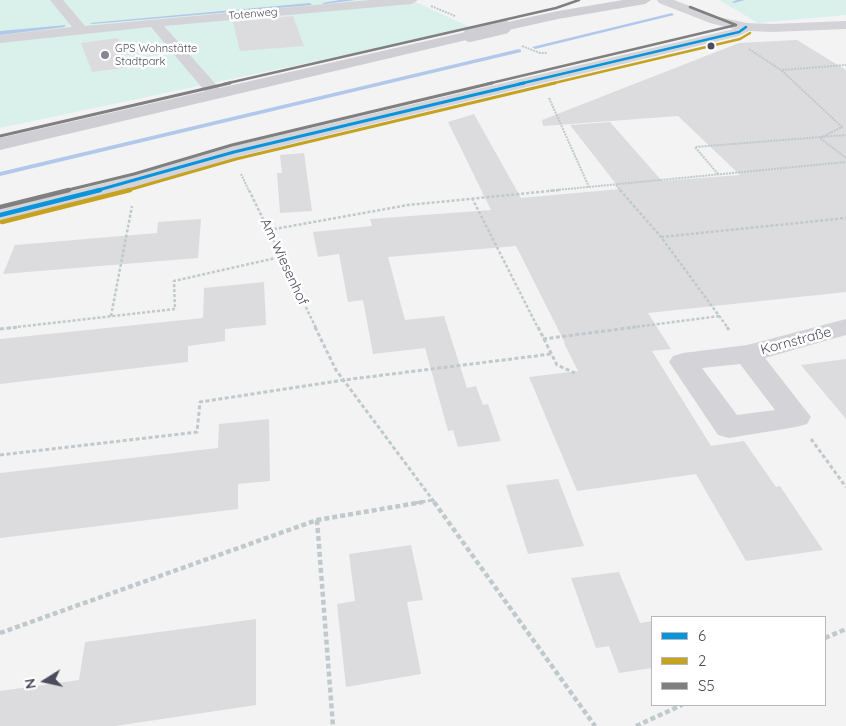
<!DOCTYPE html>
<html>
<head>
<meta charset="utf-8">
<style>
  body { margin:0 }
  #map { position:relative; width:846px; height:726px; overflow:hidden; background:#f3f3f3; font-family:Quicksand,sans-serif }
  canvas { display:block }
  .legend { position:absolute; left:651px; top:616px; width:175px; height:90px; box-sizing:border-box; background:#fff; border:1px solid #b7b8bf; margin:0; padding:6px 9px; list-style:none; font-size:15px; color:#4b4d5e }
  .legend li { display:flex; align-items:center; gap:10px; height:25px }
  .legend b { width:25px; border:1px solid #b7b8bf }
  .north { position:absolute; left:20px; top:656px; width:50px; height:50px; -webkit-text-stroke:4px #fff; paint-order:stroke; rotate:260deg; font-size:14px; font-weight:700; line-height:20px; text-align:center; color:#4b4d5e }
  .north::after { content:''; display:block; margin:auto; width:18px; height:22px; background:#4b4d5e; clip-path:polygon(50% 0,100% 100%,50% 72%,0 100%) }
</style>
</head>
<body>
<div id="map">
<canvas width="846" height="726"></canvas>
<ul class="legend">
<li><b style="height:6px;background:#0994dc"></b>6</li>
<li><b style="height:6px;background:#c6a221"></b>2</li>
<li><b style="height:6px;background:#808080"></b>S5</li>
</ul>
<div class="north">N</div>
</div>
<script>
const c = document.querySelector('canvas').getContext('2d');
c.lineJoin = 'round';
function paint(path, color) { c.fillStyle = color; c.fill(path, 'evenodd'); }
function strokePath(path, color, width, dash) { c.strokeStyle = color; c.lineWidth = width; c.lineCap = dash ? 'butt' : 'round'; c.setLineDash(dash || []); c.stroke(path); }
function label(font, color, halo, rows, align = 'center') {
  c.font = font + ' Quicksand,sans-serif'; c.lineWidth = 5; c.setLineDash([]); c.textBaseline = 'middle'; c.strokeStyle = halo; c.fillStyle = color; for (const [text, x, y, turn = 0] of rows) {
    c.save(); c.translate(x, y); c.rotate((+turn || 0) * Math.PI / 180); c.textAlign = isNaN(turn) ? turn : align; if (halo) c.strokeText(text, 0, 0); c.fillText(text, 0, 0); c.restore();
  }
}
const green = new Path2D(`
  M0,0H411L472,28L0,128Z
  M719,0H846V15L758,23Z`);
const stream = new Path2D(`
  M340,0H355L324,4L322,3Z
  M737,0H745L734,3L732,2Z
  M310,3L312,5L92,24L90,23Z
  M672,13L674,15L535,49L532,47Z
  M66,25L64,27L0,35V31Z
  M519,49L521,50V52L0,176V172Z`);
const building = new Path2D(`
  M293,16L304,46L240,51L233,22Z
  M118,38L131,67L92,72L81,43Z
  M797,40L846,70V292L648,313L671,349L652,351L711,446L744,441L776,487L780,486L823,550L746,561L696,474L577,491L529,377L578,371L564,343H565L516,246L388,257L405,320L444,316L467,388L476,386L483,405L488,404L501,441L458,447L453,430L448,431L425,348L373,354L363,300L348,302L339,254L318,257L313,232L372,226L370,219L491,210L448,122L474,114L521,198L620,189L570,125L610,122L662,181L740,175L678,116L543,126L542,120L739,43Z
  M304,153L312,211L280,213L277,173H282L280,155Z
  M201,219L198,258L3,274L15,245L157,233L158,222Z
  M264,282L266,325L225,329V341L188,346V362L0,384V339L203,318L204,288Z
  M846,359V419L801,365Z
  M269,419L270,481L238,484V509L0,538V473L218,448L219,424Z
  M558,479L584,546L528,554L506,485Z
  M411,545L423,600L407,602L421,674L346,687L337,604L355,601L349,554Z
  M619,572L640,623L652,621V668L619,673L609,646L596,648L571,578Z
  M256,619V705L115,726H0V691L79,680L85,642Z`);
const pathFar3 = new Path2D(`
  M431,6L455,16
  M522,46L540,53H547
  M749,49L781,70L842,127L820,138L846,158
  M782,70L846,65
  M549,98L589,187
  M241,174L249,191
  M718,174L695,147L846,135
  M616,185L621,191
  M547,191L846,162`);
const pathFar2 = new Path2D(`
  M249,190L316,328
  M620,190L661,237L728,328
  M472,198L538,328
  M269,230L408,205L560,190
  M661,237L846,218
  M111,316L132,206
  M8,328L175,309L174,281L280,257
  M627,328L720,316`);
const pathFar1 = new Path2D(`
  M315,327L336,370L435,503
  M538,327L557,365L575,373
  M727,327L729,330
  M0,329L19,327
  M543,339L636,327
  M811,439L846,487
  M0,455L197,432L200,402L344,380L551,354
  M415,503L433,500`);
const path = new Path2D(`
  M434,502L595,726
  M317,520L333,726
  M0,633L317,520L423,502
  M825,638L846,629
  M636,726L682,705`);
const minor = new Path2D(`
  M50,0H63L85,26L370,0H418L412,4L164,26L221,90L223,93L221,96H209L151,27L0,43V35L72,27Z
  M657,0H674L719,17L747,23L772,24L846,21V29L772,32L749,31L739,36L240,156L143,185L0,221V209L129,177L234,146L734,29L710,23L659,3Z
  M846,319V335L765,358L811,417L807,424L796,427L729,438L718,435L669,362L673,356L683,353L747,345ZM740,364L775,410L737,415L702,368Z`);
const major = new Path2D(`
  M623,0H651L645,4L558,19L504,31L497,27L499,24L558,11Z
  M470,31L477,35L475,38L0,150V138Z`);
const majorBridge = new Path2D(`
  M470,35L504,27`);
const bus1Far2 = new Path2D(`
  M519,84L739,32L746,27`);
const bus1Far1 = new Path2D(`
  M95,191L234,152L524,83`);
const bus1 = new Path2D(`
  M0,215L100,190`);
const bus2Far2 = new Path2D(`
  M550,84L740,39L750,33`);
const bus2Far1 = new Path2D(`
  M125,191L236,159L555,83`);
const bus2 = new Path2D(`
  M2,222L130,190`);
const bus3Far2 = new Path2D(`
  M224,84L556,8L579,0
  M487,84L736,25L690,7`);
const bus3Far1 = new Path2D(`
  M0,136L230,83
  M64,191L134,174L232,145L492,83`);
const bus3 = new Path2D(`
  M0,207L69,190`);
const markers = [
  [711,46,4.5,"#4b4d5e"],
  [105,55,5,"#868792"]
];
const farStreetnames = [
  ["Totenweg",253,14,-5]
];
const farPoinames = [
  ["GPS Wohnstätte",115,49],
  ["Stadtpark",115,62]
];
const streetNames = [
  ["Am Wiesenhof",284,262,65],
  ["Kornstraße",796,341,-15]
];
paint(green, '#daf0eb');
paint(stream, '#b1c8eb');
paint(building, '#dcdcdf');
strokePath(pathFar3, '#c0c9cb', 2, [2, 1]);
strokePath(pathFar2, '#c0c9cb', 2.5, [3, 2]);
strokePath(pathFar1, '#c0c9cb', 3, [4, 2.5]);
strokePath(path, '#c0c9cb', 4.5, [5, 3]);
paint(minor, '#d4d4d8');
paint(major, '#ceced4');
strokePath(majorBridge, '#ceced4', 14);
strokePath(bus1Far2, '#0994dc', 2.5);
strokePath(bus1Far1, '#0994dc', 3);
strokePath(bus1, '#0994dc', 4.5);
strokePath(bus2Far2, '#c6a221', 2.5);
strokePath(bus2Far1, '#c6a221', 3);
strokePath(bus2, '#c6a221', 4.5);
strokePath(bus3Far2, '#808080', 2.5);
strokePath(bus3Far1, '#808080', 3);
strokePath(bus3, '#808080', 4.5);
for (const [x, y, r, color] of markers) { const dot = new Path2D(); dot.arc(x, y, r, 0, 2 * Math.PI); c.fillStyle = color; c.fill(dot); strokePath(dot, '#fff', 2); }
label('11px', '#4b4d5e', '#fff', farStreetnames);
label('11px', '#4b4d5e', '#fff', farPoinames, 'left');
label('14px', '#4b4d5e', '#fff', streetNames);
</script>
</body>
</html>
